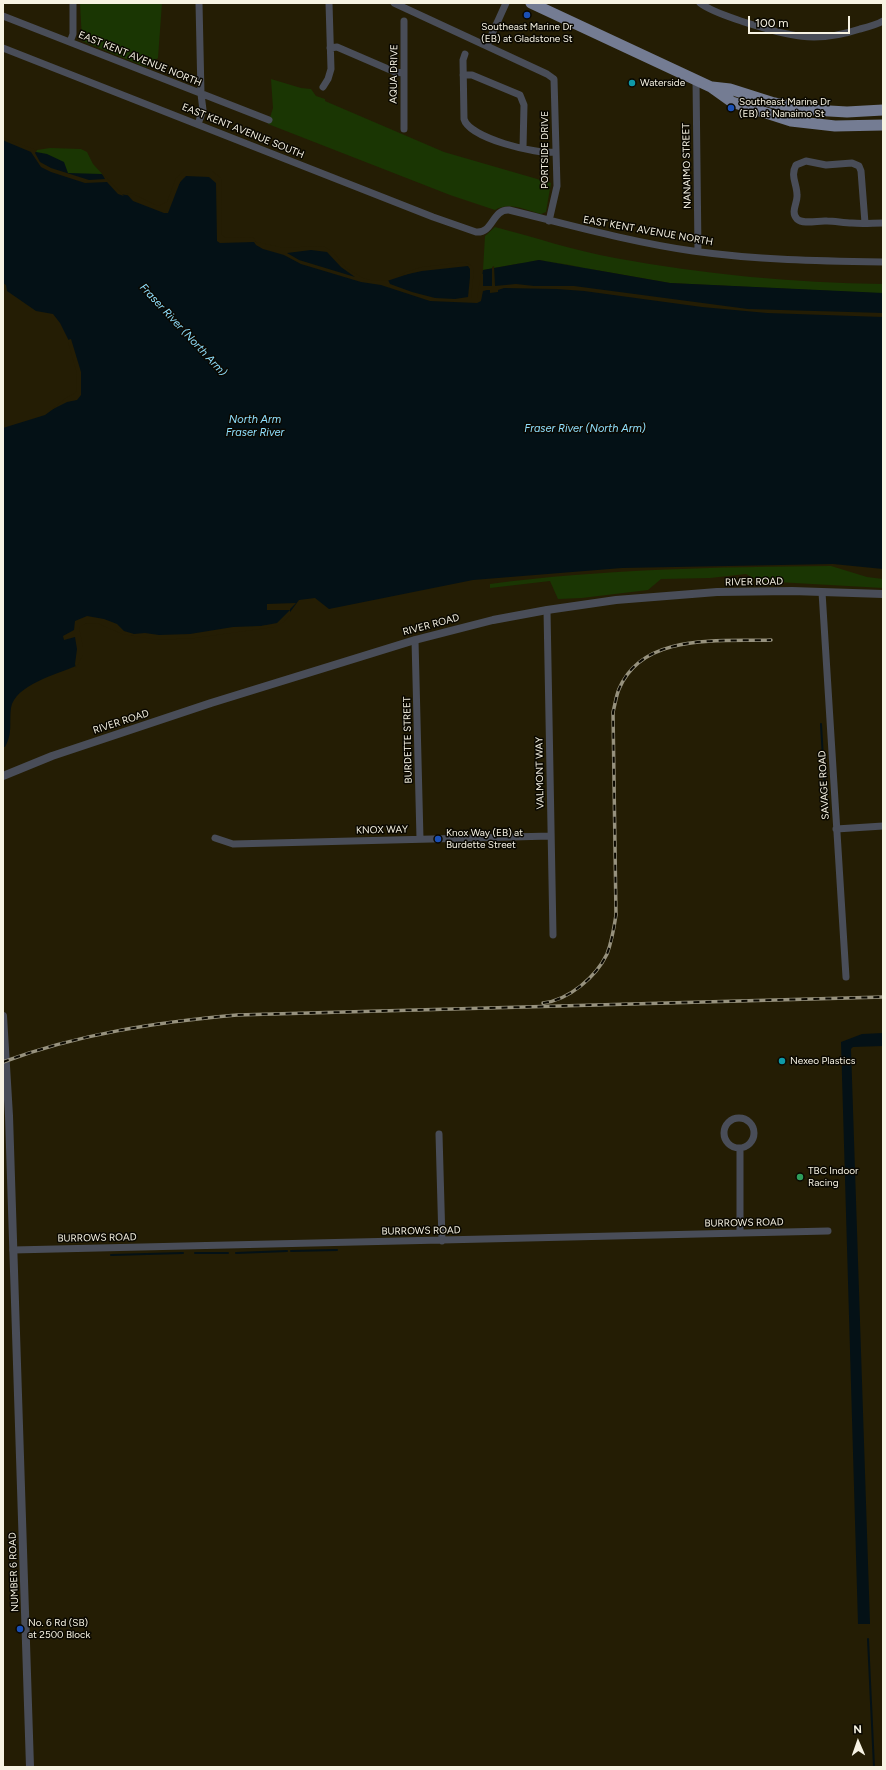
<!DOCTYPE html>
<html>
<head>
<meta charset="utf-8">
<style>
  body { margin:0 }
  #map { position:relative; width:886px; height:1770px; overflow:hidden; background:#241d04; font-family:Figtree,sans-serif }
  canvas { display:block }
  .frame { position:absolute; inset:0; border:4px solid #f7f3e3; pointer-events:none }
  .north { position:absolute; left:838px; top:1722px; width:40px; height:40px; -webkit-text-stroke:3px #0a0801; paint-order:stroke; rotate:358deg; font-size:11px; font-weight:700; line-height:16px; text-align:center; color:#f7f3e3 }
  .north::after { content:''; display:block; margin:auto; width:14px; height:18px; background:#f7f3e3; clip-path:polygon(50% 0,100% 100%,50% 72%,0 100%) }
  .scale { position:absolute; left:748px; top:16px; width:102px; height:18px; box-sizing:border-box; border:2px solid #f7f3e3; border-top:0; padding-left:5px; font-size:12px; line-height:14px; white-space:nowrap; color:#f7f3e3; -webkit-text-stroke:3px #0a0801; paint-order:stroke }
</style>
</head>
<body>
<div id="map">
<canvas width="886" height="1770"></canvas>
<div class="frame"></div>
<div class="north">N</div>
<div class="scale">100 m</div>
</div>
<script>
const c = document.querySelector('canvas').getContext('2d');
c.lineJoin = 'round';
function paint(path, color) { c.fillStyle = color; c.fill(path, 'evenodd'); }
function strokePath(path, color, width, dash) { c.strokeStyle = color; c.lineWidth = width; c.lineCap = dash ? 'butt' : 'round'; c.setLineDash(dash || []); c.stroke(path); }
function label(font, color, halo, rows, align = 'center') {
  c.font = font + ' Figtree,sans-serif'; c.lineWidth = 3; c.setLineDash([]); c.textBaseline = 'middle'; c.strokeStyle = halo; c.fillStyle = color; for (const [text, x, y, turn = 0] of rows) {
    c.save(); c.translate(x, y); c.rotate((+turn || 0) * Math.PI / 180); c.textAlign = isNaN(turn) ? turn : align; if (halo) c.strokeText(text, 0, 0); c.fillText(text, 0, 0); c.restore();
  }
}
const green = new Path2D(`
  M80,3H162L158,58L146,67L82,41Z
  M271,79L301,88L311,89L316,96L325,99V101L444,152L551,183L546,212L541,214C527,210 508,201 495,210L450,195L268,124L273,108Z
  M50,148L81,149L87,152L93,164L105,177V179L89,180L51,168L35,153L37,150Z
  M495,227C534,237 575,251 615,258C703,274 793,283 883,284V313L748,309L574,286H534L516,284L483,287V274L522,263L483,270L485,236ZM539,260L670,283L872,293L852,295L800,294L748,288L662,284L570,265L545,261L529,262Z
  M831,566L867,577L883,579V588L759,581L746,574L710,578L661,579L648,590L582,598L558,599L550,581L490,588V584C603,569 717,567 831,566Z`);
const water = new Path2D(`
  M3,139L31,151L47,154L64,162L68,173L102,174L120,194L132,196L158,208L169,203L185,173H211L220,180V236L226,239H252L257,243L284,250L325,249L347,270L358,277L371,282H384L423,269L464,264L471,267L470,299H479L483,270L539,260L670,283L883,293V569L833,564L622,568L473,580L329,609L315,598L299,600L285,619L278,624L159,638L130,635L97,621L78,625L82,646L76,666C57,674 15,685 11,708C9,723 13,733 5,747H3V428L45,415L67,399L77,395L79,390L78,370L71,345L60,323L53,314L36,311L7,291L6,285L3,283Z
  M883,1033V1046L853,1047L851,1049L870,1624H858L841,1042L862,1034Z`);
const pier = new Path2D(`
  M3,137L10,141L37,150L35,153L40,162L51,168L89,180L105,179L101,172L102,173L124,196L118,194L107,182L85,183L51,172L41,167L31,152L7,142L3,140Z
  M184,171H212L221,178L222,235L226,238L253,237L256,242L285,248L315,246L325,247L334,253L346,268L363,278L373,281L388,280L390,284L412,292L435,298L455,299L468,297L470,277V269L468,266L422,271L399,276L406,272L422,267L465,262L472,266L474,270L471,298H477L481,274H483V286H492V267L494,266L495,286L516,284L534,286H574L748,309L883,313V317L767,313L702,307L584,291L557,289L504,288L498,290V292L490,293V290H487L483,291L481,301L477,303L430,301L381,285L361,282L301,264L284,255L263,249L256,245L254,242L220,243L217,241L216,183L209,177L186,176L180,182L168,213H164L133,201L126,193L133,194L158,206L167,202L176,178ZM311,250L327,252L341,267L355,277L299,260L287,253Z
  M71,339L81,372V395L77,400L67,402L51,410L66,398L75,393L77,390L76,370L68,342V340Z
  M296,603L290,609V615L284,622L274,627L195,638L158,640L122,634L97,623L85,624L79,627L83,647V655L76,668L75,664L77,649L75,637L64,640L63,636L74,630L75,621L87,616L104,619L117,624L124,631L134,634L145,633L159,635L190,634L233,627L261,626L277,623L290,610H267V604Z`);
const stream = new Path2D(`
  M821,724L825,793
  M291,1251L337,1250
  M195,1253H228
  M236,1253L287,1251
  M111,1255L183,1253
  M868,1639L874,1767`);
const minor = new Path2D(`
  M394,3L547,74L554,79L557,186L549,221
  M700,3C712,12 730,17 744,22C788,36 815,44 860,29C868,27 876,25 883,21
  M3,16L269,120
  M70,42L73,34V3
  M487,45L506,3
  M3,48L433,217L476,232C493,234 492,209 509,210C570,225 630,242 693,251C756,260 819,261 883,262
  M330,48L337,47L395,72L403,73
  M465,54L463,60L464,119C469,138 537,155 556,152
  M463,75H472L520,95L524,105L523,148
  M696,80L698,251
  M323,87L328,79L331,69L329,3
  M198,124L203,110L201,94L199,3
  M404,129V21
  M865,223L861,171L859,166L852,163L826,165L806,161L796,165C790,176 797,184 797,195C798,202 790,212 797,219C804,225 819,220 827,221C835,221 844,223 852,223C862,224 873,223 883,223
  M822,592L846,977
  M547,610L553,935
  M415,640L420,839
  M836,829L883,826
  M215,838L233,844L551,836
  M724 1133a15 15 0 1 1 30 0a15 15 0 1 1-30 0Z
  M439,1134L442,1241
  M740,1148V1233
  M13,1250L828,1231`);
const tertiary = new Path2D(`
  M3,776L52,756L211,703L415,640L493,620L547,610L616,600L717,592L792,591L883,594
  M3,1016L9,1116L30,1767`);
const primary = new Path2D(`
  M531,3L711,87L732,102L791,121L835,126L883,125
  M712,87L730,89L774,103L812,110L847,112L883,110`);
const rail = new Path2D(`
  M543,1003C569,1000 596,977 607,954C612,941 614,928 616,915L613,712C615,705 616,696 619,689C643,632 720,642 771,640
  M3,1062C78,1034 158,1022 237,1015L883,997`);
const markers = [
  [527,15,4,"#1a4fb4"],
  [632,83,4,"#0f9aa8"],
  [731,108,4,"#1a4fb4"],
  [438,839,4,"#1a4fb4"],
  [782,1061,4,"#0f9aa8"],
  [800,1177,4,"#2e9e5b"],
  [20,1629,4,"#1a4fb4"]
];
const poiNames = [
  ["Southeast Marine Dr",527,27,"center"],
  ["(EB) at Gladstone St",527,39,"center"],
  ["Waterside",640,83],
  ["Southeast Marine Dr",739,102],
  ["(EB) at Nanaimo St",739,114],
  ["Knox Way (EB) at",446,833],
  ["Burdette Street",446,845],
  ["Nexeo Plastics",790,1061],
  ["TBC Indoor",808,1171],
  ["Racing",808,1183],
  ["No. 6 Rd (SB)",28,1623],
  ["at 2500 Block",28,1635]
];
const streetNames = [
  ["EAST KENT AVENUE NORTH",140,59,22],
  ["AQUA DRIVE",394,74,-89],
  ["EAST KENT AVENUE SOUTH",243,131,22],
  ["PORTSIDE DRIVE",545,150,-90],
  ["NANAIMO STREET",687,166,-91],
  ["EAST KENT AVENUE NORTH",648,231,10],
  ["RIVER ROAD",754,582,-1],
  ["RIVER ROAD",431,625,-15],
  ["RIVER ROAD",121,722,-18],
  ["BURDETTE STREET",408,740,-91],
  ["VALMONT WAY",540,773,-91],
  ["SAVAGE ROAD",824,785,-93],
  ["KNOX WAY",382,830,-1],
  ["BURROWS ROAD",744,1223,-1],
  ["BURROWS ROAD",421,1231,-1],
  ["BURROWS ROAD",97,1238,-1],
  ["NUMBER 6 ROAD",14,1572,-92]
];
const waterNames = [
  ["Fraser River (North Arm)",183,330,47],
  ["North Arm",255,420],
  ["Fraser River",255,433],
  ["Fraser River (North Arm)",585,429]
];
paint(green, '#1a3603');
paint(water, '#041116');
paint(pier, '#241d04');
strokePath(stream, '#041116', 2);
strokePath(minor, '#494d58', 7);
strokePath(tertiary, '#494d58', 8);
strokePath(primary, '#747c93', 11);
strokePath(rail, '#97927e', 3.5);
strokePath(rail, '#0a0801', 2, [6]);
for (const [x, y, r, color] of markers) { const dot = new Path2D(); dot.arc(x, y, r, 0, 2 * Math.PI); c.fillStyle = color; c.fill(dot); strokePath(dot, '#0a0801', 1.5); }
label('10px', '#f7f3e3', '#0a0801', poiNames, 'left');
label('10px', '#f7f3e3', '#0a0801', streetNames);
label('italic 11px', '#90e0fe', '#0a0801', waterNames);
</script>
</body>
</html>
